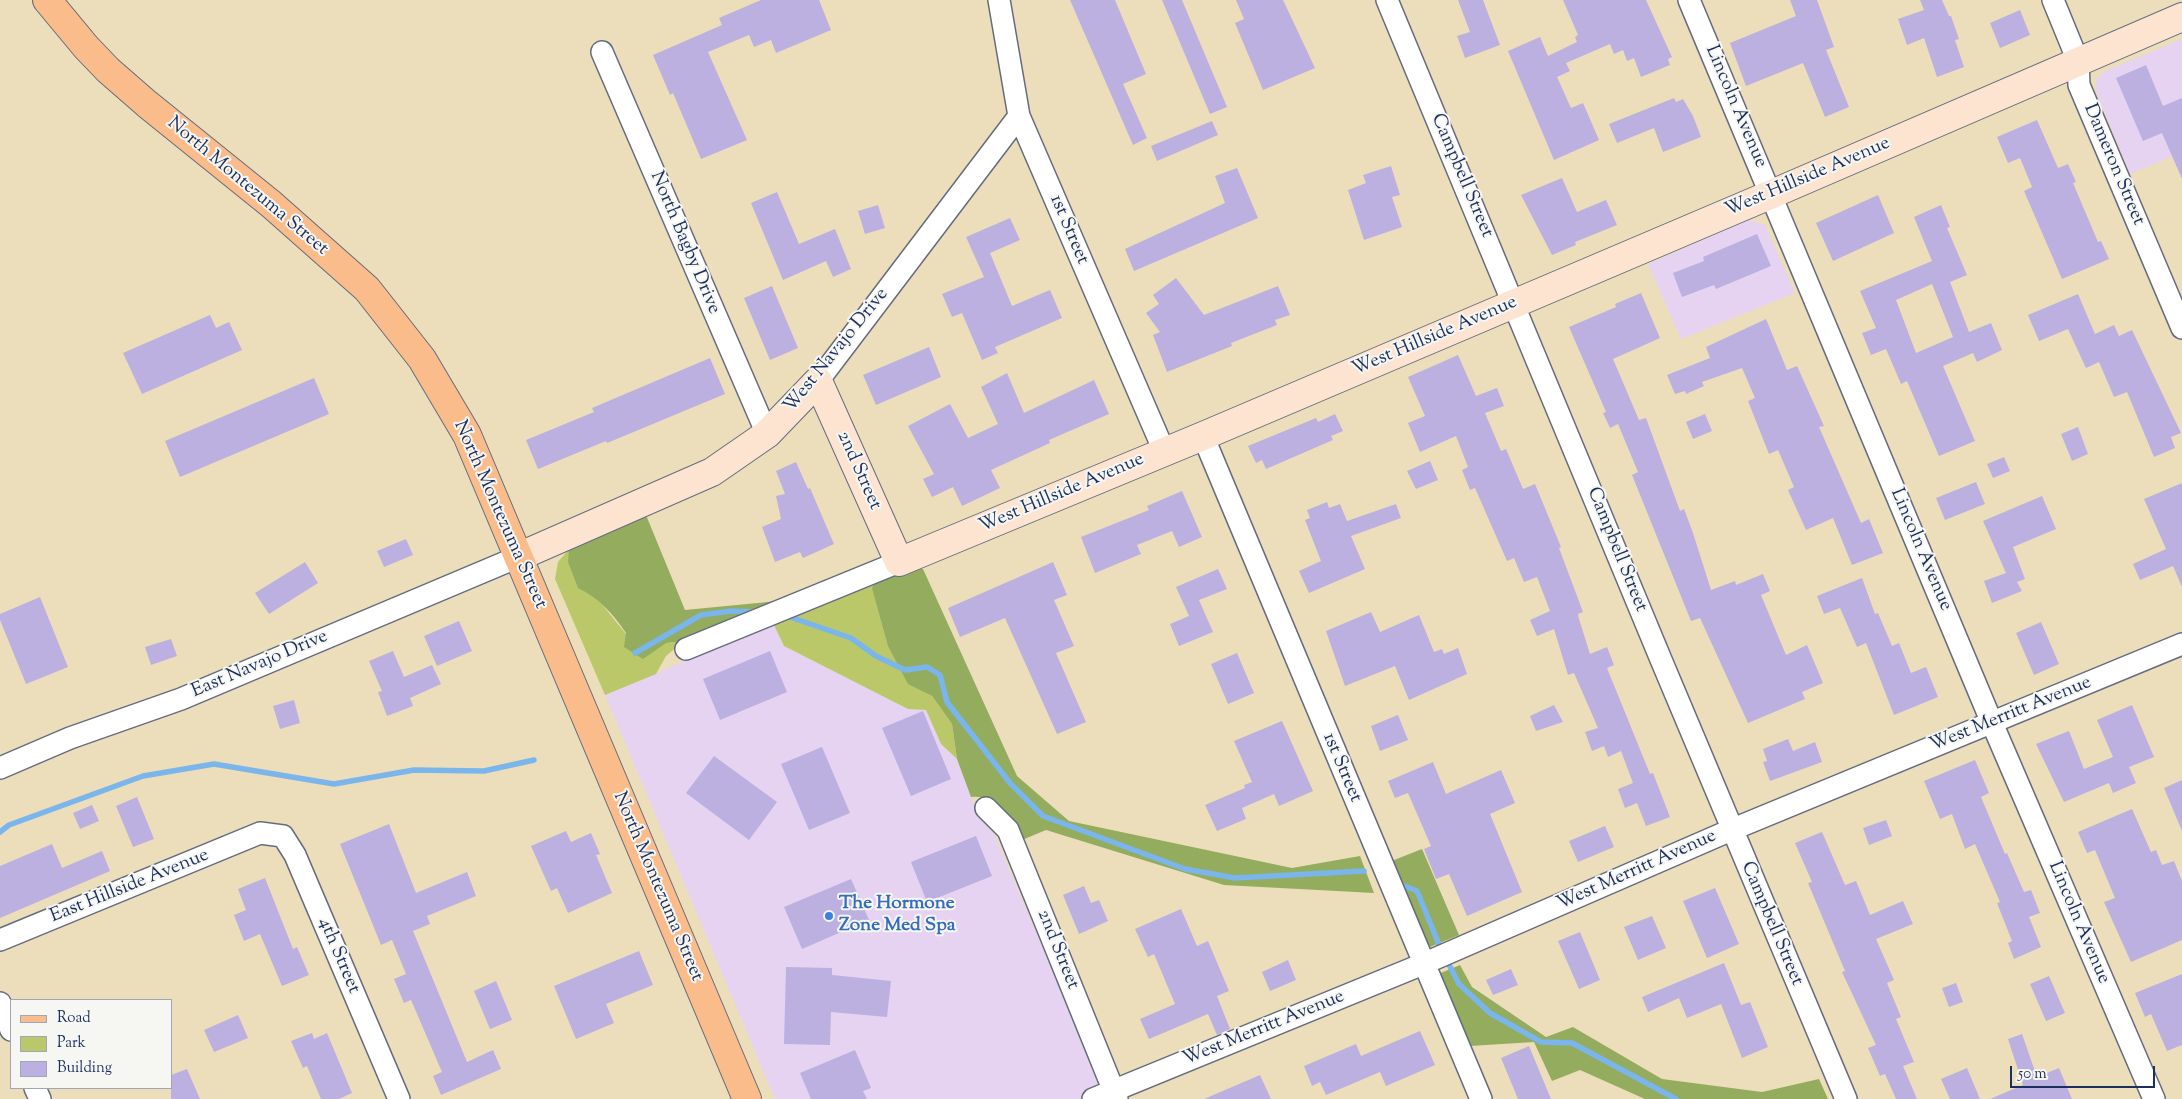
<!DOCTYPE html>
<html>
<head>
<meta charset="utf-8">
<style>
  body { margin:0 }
  #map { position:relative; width:2182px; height:1099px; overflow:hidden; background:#ecdeba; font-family:"Sorts Mill Goudy",serif }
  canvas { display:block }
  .legend { position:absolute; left:10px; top:999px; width:162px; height:90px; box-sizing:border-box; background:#f6f6f2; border:1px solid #9ea6b7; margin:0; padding:6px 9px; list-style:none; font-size:15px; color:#1b2f5e }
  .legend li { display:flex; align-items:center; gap:10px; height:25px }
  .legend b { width:25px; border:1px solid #9ea6b7 }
  .scale { position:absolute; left:2010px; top:1066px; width:145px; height:22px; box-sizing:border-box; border:2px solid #1b2f5e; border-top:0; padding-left:6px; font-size:15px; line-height:18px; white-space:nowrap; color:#1b2f5e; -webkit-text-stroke:4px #f6f6f2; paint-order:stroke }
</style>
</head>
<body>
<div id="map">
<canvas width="2182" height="1099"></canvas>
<ul class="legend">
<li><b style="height:6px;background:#fabc8b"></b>Road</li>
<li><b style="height:14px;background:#bbc86a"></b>Park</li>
<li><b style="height:14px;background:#bcb0e1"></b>Building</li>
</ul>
<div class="scale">50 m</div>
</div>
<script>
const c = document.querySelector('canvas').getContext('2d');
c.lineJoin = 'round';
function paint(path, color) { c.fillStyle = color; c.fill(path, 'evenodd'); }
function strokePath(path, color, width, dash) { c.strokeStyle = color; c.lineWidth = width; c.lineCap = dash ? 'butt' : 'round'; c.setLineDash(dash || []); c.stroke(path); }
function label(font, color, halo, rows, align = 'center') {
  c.font = font + ' "Sorts Mill Goudy",serif'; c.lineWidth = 4; c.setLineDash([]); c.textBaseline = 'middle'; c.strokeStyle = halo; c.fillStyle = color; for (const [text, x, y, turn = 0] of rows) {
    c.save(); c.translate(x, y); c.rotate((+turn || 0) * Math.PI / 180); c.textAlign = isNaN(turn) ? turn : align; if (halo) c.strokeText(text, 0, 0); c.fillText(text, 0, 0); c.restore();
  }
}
const built = new Path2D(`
  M2182,39V152L2130,174L2096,91V80L2103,72Z
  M1749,220L1765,225L1795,293L1681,339L1648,264Z
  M773,623L784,646L908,709L926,710L941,744L957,759L979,818L994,834L1098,1077L1097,1087L1092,1094L1079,1099H775L605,695Z`);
const green = new Path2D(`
  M569,549L578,587L596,597L626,634L666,643L684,641L666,656L656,674L605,695L555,579L558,562Z
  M878,576L908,683L932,696L952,724L957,759L941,744L926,710L908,709L784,646L773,623Z`);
const forest = new Path2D(`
  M646,515L685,610L778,601L684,641L666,643L643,659L624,647L626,633C613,614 599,598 578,588L568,562L569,549Z
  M899,568L923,569L1017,776L1069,821L1292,868L1360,856L1374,893L1224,885L1046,830L1022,840C1009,822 997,794 971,797L957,759L952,724L932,696L908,684L888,646L872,588L878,576Z
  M1422,849L1459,935L1425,949L1389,862Z
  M1460,965L1472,987L1546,1037L1573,1027L1662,1079L1762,1092L1819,1079L1828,1099H1645L1580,1070L1552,1081L1534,1042L1470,1046L1436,975Z`);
const stream = new Path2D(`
  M784,615L851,638L876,656L905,670L927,667L940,675L947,702L1010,783L1043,816L1185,869L1235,878L1364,871
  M635,653L701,615L731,611L755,612
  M0,832L9,825L143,776L214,764L334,784L414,770L484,771L534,760
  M1402,885L1417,891L1440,947L1459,984L1490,1013L1541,1042L1572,1043L1676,1099`);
const building = new Path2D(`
  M761,0H819L831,30L776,53L771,40L754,47L749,35L708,52L747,140L701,159L673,93L670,95L653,55L722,25L719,18Z
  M1070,0H1115L1146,74L1123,84L1147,138L1133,145Z
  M1162,0H1182L1227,107L1210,114Z
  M1236,0H1283L1315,68L1263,90L1235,23L1244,19Z
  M1458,0H1483L1500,45L1465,58L1457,36L1470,32Z
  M1563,0H1646L1672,57L1668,59L1670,65L1641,77L1634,58L1627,61L1623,50L1614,54L1610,44L1566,63L1570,71L1557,77L1571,108L1583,103L1599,140L1554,160L1508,51L1540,37L1548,56L1577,42L1575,37L1578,35Z
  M1790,0H1817L1834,47L1826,50L1849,107L1825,117L1803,63L1746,86L1730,43L1796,16Z
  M1920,0H1942L1949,16H1951L1959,39L1955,40L1964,67L1937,77L1924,38L1907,45L1898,19L1924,10Z
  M2020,10L2030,35L2000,48L1990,23Z
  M2146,65L2163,106L2182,98V179L2162,133L2143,141L2116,78Z
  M1674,98L1676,102L1683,99L1693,116L1701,137L1663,152L1654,128L1617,143L1609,124Z
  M2037,120L2058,168L2068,164L2076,182L2073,183L2098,242L2101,241L2109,259L2062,279L2024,191L2032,187L2020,158L2008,163L1997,137Z
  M1212,121L1218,135L1157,161L1151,146Z
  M1391,166L1400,195L1392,197L1402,227L1364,240L1348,190L1366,183L1363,175Z
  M1237,168L1258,218L1134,271L1125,249L1225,203L1215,176Z
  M1562,178L1577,212L1606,200L1617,225L1575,242L1576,245L1552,255L1521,195Z
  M777,192L799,244L835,229L851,269L833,277L826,261L783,280L751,203Z
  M1878,195L1894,233L1833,261L1816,223Z
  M878,205L885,228L865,234L858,211Z
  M1941,205L1950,227L1947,228L1967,275L1950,282L1969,332L1991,323L2002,350L1977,362L1973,353L1943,366L1975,441L1939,456L1907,381L1901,384L1886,349L1871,355L1862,333L1876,328L1860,291L1932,261L1914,217ZM1932,284L1953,337L1916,353L1896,300Z
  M1010,218L1020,240L990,253L1012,306L1050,290L1062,318L995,347L998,353L982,360L962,313L952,317L942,294L984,277L966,237Z
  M1757,234L1771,266L1716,289L1714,285L1682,297L1673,273L1704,261L1703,257Z
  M1176,278L1204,315L1278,286L1290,315L1275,320L1277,325L1231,343L1232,346L1167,372L1153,335L1160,332L1146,313L1159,304L1153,295Z
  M772,286L798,348L770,360L744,298Z
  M1641,293L1660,338L1613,359L1639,420L1646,418L1680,511L1684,509L1693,533L1711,590L1735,581L1736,585L1763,574L1770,591L1761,595L1786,655L1807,645L1823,683L1802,692L1805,699L1748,723L1700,618L1691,621L1632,475L1638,472L1618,424L1610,428L1603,413L1606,412L1569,327L1616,307L1615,304Z
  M2078,294L2095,334L2114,325L2119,336L2132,330L2181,433L2171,437L2175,448L2154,457L2127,392L2114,397L2099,362L2086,368L2068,329L2039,341L2028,315Z
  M210,315L216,328L229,322L242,350L142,394L123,353Z
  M1766,319L1787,370L1797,366L1824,426L1819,427L1861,523L1869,519L1883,553L1852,565L1833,518L1806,530L1788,490L1794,487L1778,450L1769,454L1748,401L1755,398L1742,368L1702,382L1704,386L1686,394L1685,391L1675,394L1667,375L1710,358L1706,347Z
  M929,347L941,377L876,405L863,375Z
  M1458,355L1476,396L1497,388L1504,406L1485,413L1501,451L1506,449L1523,489L1535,484L1561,547L1559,548L1583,612L1578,614L1579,619L1590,654L1607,647L1614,665L1607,668L1650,774L1653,773L1670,817L1646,826L1637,803L1625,808L1618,789L1633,783L1621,751L1608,757L1604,746L1592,751L1585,732L1598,728L1574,673L1568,675L1554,629L1537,636L1530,620L1550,611L1537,577L1524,582L1514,558L1507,561L1475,488L1470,490L1462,470L1468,467L1456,436L1420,452L1408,423L1425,416L1408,377Z
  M710,358L725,394L607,443L606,441L538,469L526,440L594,412L592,408Z
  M1007,373L1024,413L1094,380L1109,414L1049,440L1050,443L991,470L1000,488L962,506L953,487L932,497L923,479L934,474L908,426L950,404L968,438L998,424L981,387Z
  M314,378L329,414L180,477L165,441Z
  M1335,414L1343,431L1331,436L1333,440L1266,469L1262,460L1256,463L1248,446L1316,418L1318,422Z
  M1705,414L1712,431L1693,439L1686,422Z
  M2078,427L2088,454L2072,461L2061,434Z
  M2004,457L2010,471L1993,478L1987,464Z
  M1430,461L1438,480L1416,489L1407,471Z
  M796,462L808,489L810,488L834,544L803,558L800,552L775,562L762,527L781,519L776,496L785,494L776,471Z
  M1976,482L1985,504L1945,520L1936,498Z
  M2182,483V587L2173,566L2140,580L2133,564L2166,549L2144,499Z
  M1182,491L1202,537L1179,547L1172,531L1137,545L1141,554L1095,573L1081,537L1149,510L1147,506Z
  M2042,496L2056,529L2013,547L2025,579L2017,582L2022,591L1992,603L1984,581L2006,573L1983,521Z
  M1327,502L1329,508L1340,504L1347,521L1396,504L1401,518L1351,536L1365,569L1309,593L1299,571L1321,561L1305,520L1310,518L1307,510Z
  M406,539L413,555L384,567L377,551Z
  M305,562L318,583L269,614L255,593Z
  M1053,562L1067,595L1054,600L1074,646L1056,653L1086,722L1057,734L1005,618L960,637L948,608Z
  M1218,569L1227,589L1199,600L1213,632L1179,646L1170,624L1189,616L1176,587Z
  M1862,578L1875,614L1878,613L1892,646L1899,643L1911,673L1926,667L1938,697L1894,715L1866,643L1857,647L1840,608L1824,614L1817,596Z
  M40,597L68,667L26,684L0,620V614Z
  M1371,612L1380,632L1419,615L1434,652L1442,649L1444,654L1458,648L1467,674L1409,700L1395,666L1345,686L1326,631Z
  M459,621L472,651L437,666L424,636Z
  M2041,622L2059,664L2034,675L2016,633Z
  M171,639L177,656L151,665L145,647Z
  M393,651L404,677L432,665L441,684L410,698L413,706L387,716L378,692L382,691L369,661Z
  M770,651L787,692L720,720L703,679Z
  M1237,653L1254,693L1228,704L1211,664Z
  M294,700L300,723L280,729L273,706Z
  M1554,705L1563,722L1536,731L1530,716Z
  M2132,705L2154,757L2129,767L2136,783L2113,793L2109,783L2064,802L2036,744L2069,731L2084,769L2113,757L2097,720Z
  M923,711L951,779L911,796L882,728Z
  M1398,715L1408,740L1380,751L1371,726Z
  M1282,721L1313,791L1279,806L1274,794L1242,808L1246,819L1217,831L1205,805L1245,788L1244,785L1252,782L1234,741Z
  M1788,739L1793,751L1815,742L1822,762L1770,781L1763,762L1767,761L1763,749Z
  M822,747L850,813L809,830L781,764Z
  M714,756L777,802L749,840L686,793Z
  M1975,760L1989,793L1981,797L2005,854L2007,853L2024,892L2031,890L2040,913L2029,917L2041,947L2014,959L2008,943L2012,941L1997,903L2000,902L1975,844L1965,849L1952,814L1940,819L1924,781Z
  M1433,762L1446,794L1501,770L1515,803L1490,814L1522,892L1467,916L1449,874L1436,879L1424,849L1431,846L1408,793L1395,798L1388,781Z
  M2182,780V831L2164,788Z
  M137,797L154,839L133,847L116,806Z
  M92,805L99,821L80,829L73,813Z
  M2132,809L2151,852L2156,850L2162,865L2174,861L2182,881V940L2131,962L2104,902L2115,898L2095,850L2087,853L2078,832Z
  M1886,820L1892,836L1869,845L1863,828Z
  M389,824L416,893L467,872L476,896L427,916L430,924L413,931L467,1062L493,1050L501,1069L441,1095L433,1076L442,1072L411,1000L404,1003L394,979L406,974L392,940L381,945L340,844Z
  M1605,826L1614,847L1578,862L1569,841Z
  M566,831L571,842L591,833L600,854L596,855L612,893L568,913L557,888L551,891L531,846Z
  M1822,832L1845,885L1856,881L1870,915L1903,901L1913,924L1876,939L1894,980L1887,983L1901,1017L1896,1019L1914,1062L1903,1066L1917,1099H1896L1885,1074L1880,1076L1868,1048L1876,1045L1842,972L1845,971L1808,883L1812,882L1795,843Z
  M976,836L992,876L927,902L911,862Z
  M52,844L62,868L102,851L110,871L0,918V866Z
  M265,878L293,949L297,947L309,975L282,986L260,934L244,941L234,915L246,910L238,889Z
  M851,879L869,920L802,949L784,907Z
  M1084,886L1091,903L1099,900L1108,921L1079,934L1063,895Z
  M1715,888L1739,944L1707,958L1683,901Z
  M1181,909L1197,946L1208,941L1229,991L1217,996L1230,1029L1217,1035L1208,1014L1149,1039L1140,1019L1175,1004L1154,954L1148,957L1135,929Z
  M1652,916L1666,948L1638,960L1624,927Z
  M1580,932L1600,980L1579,989L1558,941Z
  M639,951L653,985L606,1004L614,1023L576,1039L554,986Z
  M1288,960L1296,980L1270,991L1262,972Z
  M1724,963L1741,1005L1750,1002L1768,1047L1742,1058L1721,1004L1687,1018L1679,998L1648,1012L1642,997Z
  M786,967L832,968V975L891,981L887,1017L831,1012L830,1045L784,1044Z
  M1511,969L1518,985L1493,995L1486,980Z
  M2182,974V1045L2167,1051L2151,1014L2145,1017L2135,993Z
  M2049,976L2065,1013L2046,1021L2030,984Z
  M496,981L512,1020L490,1029L474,991Z
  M1956,983L1963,1002L1949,1007L1942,988Z
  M238,1015L248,1038L214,1052L204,1030Z
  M1420,1031L1435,1065L1386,1086L1380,1072L1326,1095L1320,1082L1312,1086L1304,1066L1356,1044L1361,1056Z
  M312,1033L314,1039L327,1033L352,1093L339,1099H321L307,1066L303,1068L291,1041Z
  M2022,1034L2037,1077L2059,1068L2072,1099H1990L2023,1085L2008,1039Z
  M1529,1046L1551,1099H1518L1501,1058Z
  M855,1050L871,1088L863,1091L867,1099H811L800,1073Z
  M1967,1068L1980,1099H1950L1941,1079Z
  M187,1069L200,1099H171V1075Z
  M1260,1075L1271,1099H1204Z`);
const street = new Path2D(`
  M999,0L1019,116L1164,451
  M1387,0C1540,366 1690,734 1846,1099
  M1689,0L1992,723L2154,1099
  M2053,0L2078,61L2079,85L2182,328
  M602,52L767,434
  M818,381L1019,116
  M1203,436L1481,1099
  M686,649L899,562
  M0,768L70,738L181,699L518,557
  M986,808L1008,830L1117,1099
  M0,940L260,833L283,836L295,855L399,1099
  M0,1003L11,1030
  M35,1088L40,1099
  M1093,1099L1423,964L1731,830L2182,644`);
const secondary = new Path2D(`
  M518,557L712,472L767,434L818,381L899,562L1203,436L1772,194L2182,17`);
const primary = new Path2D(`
  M47,0L86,47L108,70L147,104L271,204L367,289L422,359L467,435L747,1099`);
const markers = [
  [829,916,5,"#3f7fe0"]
];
const streetNames = [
  ["Lincoln Avenue",1735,107,67],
  ["Dameron Street",2113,165,67],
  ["Campbell Street",1461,176,67],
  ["West Hillside Avenue",1808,178,-23],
  ["North Montezuma Street",247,187,40],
  ["1st Street",1068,230,67],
  ["North Bagby Drive",684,243,67],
  ["West Hillside Avenue",1435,337,-23],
  ["West Navajo Drive",837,351,-51],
  ["2nd Street",858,471,66],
  ["West Hillside Avenue",1062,494,-23],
  ["North Montezuma Street",499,515,66],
  ["Campbell Street",1616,550,68],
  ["Lincoln Avenue",1920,550,67],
  ["East Navajo Drive",260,665,-23],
  ["West Merritt Avenue",2011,715,-22],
  ["1st Street",1341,768,67],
  ["West Merritt Avenue",1637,871,-24],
  ["East Hillside Avenue",130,887,-22],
  ["North Montezuma Street",657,887,67],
  ["Lincoln Avenue",2078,923,67],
  ["Campbell Street",1771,924,67],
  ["2nd Street",1057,950,68],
  ["4th Street",338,956,67],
  ["West Merritt Avenue",1264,1029,-22]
];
const shopNames = [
  ["The Hormone",839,905],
  ["Zone Med Spa",839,927]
];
paint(built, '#e5d3f1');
paint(green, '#bbc86a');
paint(forest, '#94ac5e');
strokePath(stream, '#7ab5ec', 5.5);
paint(building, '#bcb0e1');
strokePath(street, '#646c7e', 24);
strokePath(secondary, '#646c7e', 30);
strokePath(primary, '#646c7e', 30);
strokePath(street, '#fff', 21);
strokePath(secondary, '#fde4d1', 28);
strokePath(primary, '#fabc8b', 28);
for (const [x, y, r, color] of markers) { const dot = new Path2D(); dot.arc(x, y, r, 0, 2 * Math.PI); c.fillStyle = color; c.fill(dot); strokePath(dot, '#f6f6f2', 2); }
label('19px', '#1b2f5e', '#f6f6f2', streetNames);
label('bold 19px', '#366cbe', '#f6f6f2', shopNames, 'left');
</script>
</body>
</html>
